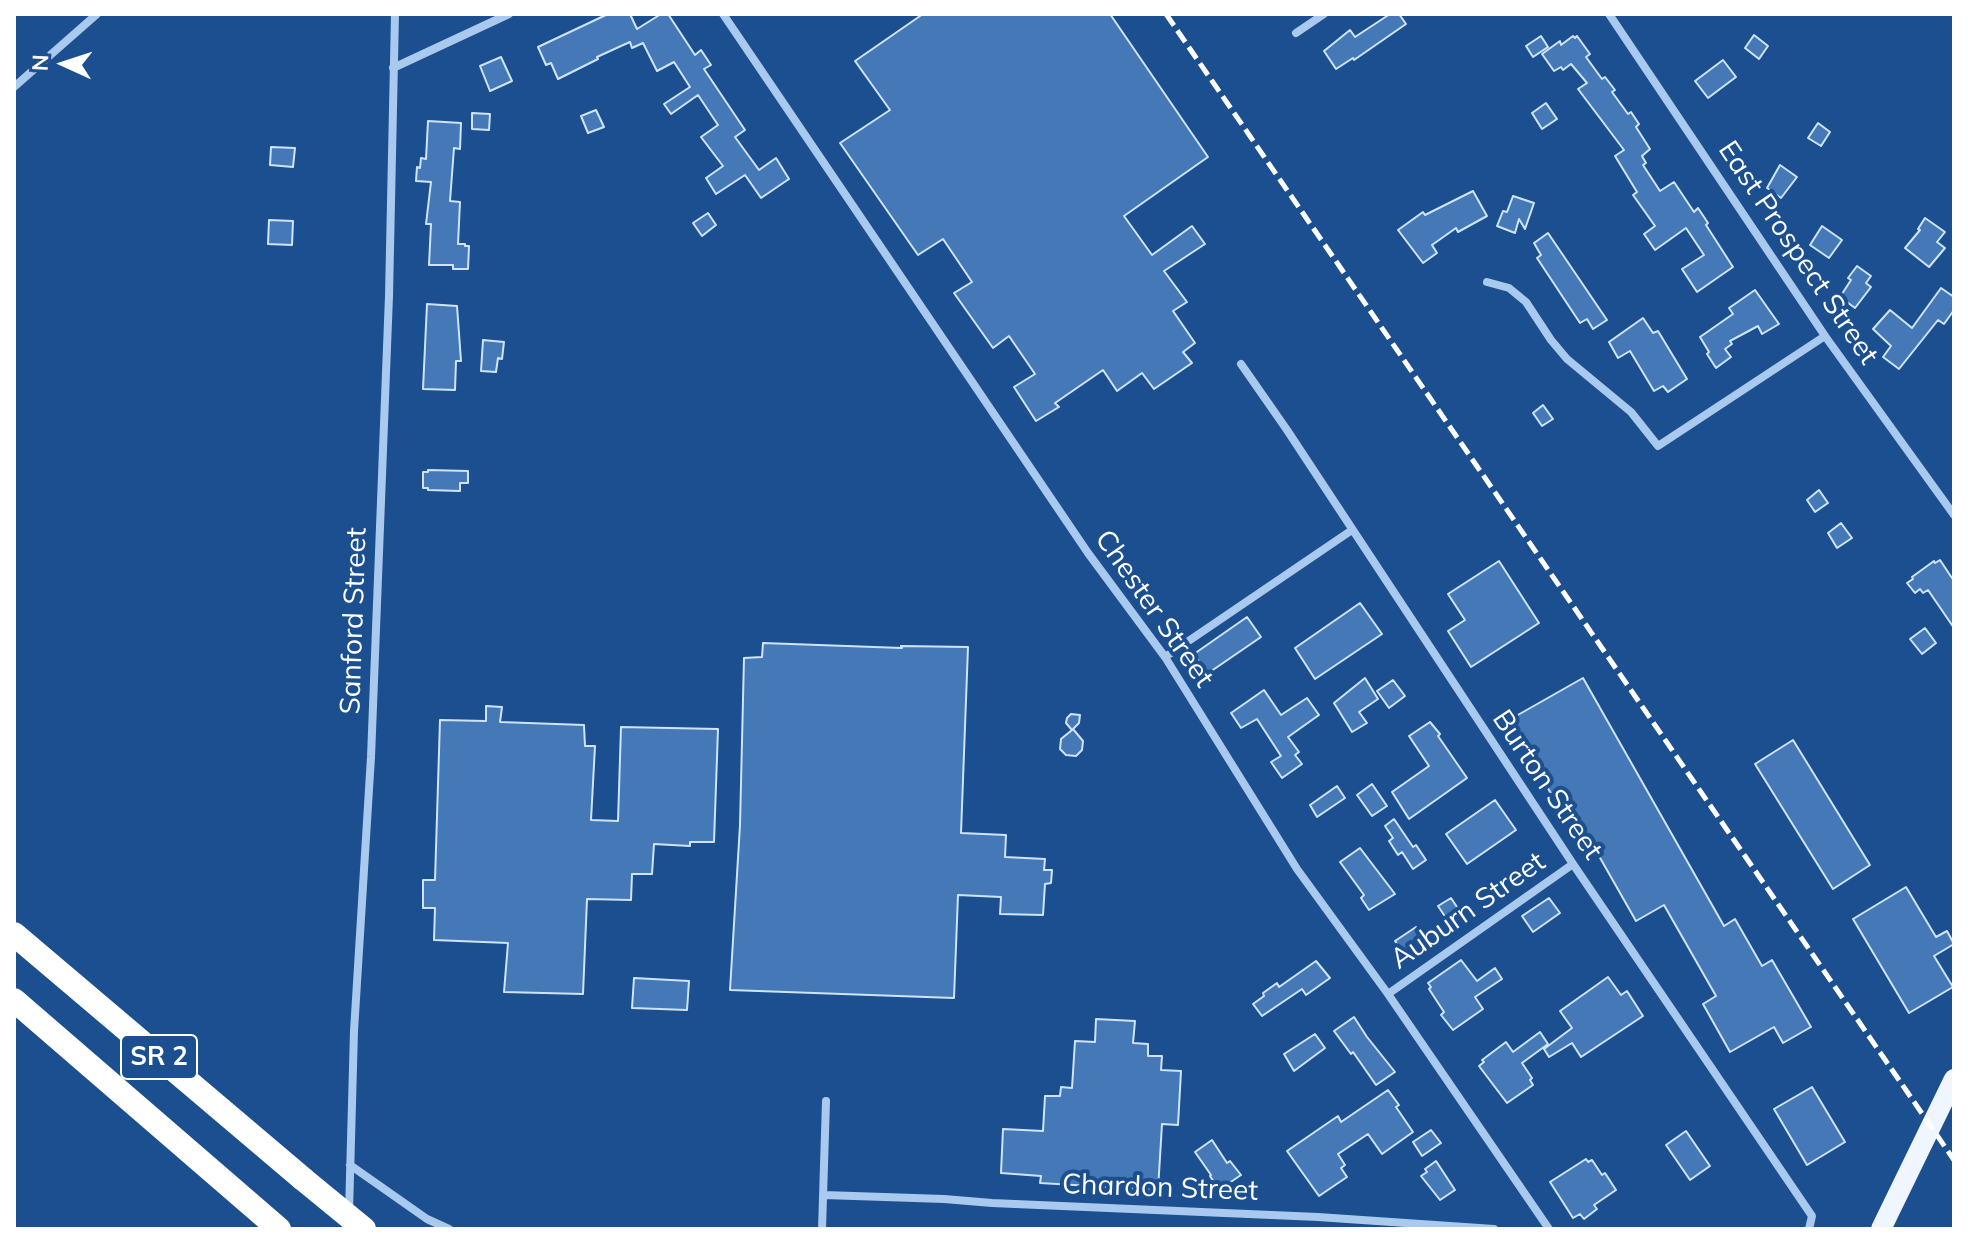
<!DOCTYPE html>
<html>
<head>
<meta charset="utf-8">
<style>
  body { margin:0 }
  #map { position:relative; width:1968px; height:1243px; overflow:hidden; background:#1b4f8f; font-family:Mulish,sans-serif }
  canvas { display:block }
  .frame { position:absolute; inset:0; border:16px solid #fff; pointer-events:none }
  .north { position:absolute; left:24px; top:24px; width:80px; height:80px; -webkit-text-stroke:6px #1b4f8f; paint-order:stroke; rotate:273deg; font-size:22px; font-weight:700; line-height:32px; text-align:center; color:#fff }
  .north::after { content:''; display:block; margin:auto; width:28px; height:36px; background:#fff; clip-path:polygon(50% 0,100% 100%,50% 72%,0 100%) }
</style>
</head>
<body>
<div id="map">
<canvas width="1968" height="1243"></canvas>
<div class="frame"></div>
<div class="north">N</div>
</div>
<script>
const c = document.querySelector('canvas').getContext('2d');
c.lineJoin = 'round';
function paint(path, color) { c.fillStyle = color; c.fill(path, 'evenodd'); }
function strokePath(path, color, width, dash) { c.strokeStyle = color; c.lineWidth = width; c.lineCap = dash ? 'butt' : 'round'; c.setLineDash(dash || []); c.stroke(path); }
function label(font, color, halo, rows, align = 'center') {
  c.font = font + ' Mulish,sans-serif'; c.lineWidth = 8; c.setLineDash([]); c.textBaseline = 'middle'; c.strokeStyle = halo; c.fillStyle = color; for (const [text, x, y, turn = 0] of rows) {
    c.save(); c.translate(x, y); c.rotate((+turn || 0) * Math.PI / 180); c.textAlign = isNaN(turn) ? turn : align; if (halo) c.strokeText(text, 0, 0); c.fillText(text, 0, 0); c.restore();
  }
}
const building = new Path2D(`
  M608,14H630L637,29L661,14H668L695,55L701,50L711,65L704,69L745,130L735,137L759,170L776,158L789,179L761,198L745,175L716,194L706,178L723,166L701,137L718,125L698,95L671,114L664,104L690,87L674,62L657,71L643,43L632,48L630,42L621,46L597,57L598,59L558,79L551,63L546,65L538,47Z
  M923,14H1110L1208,157L1124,216L1152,255L1192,226L1205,244L1164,271L1187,302L1173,311L1195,343L1183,352L1192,363L1154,389L1142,373L1117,391L1103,370L1055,403L1059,407L1036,421L1014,387L1035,374L1009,336L993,348L954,293L972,282L943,239L918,255L840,143L890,110L855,61Z
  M1390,14H1399L1406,24L1354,60L1353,58L1336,69L1324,51L1350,30L1355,37Z
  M1754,35L1768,46L1759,59L1745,48Z
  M1541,36L1548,47L1533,57L1526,46Z
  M1573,36L1575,38L1577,36L1590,54L1586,57L1602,79L1605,77L1615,90L1612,92L1628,114L1631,112L1639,124L1636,127L1650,149L1642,156L1646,163L1643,165L1660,191L1674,182L1694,212L1698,208L1708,223L1706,225L1733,267L1697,292L1682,269L1704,255L1686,228L1655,250L1644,234L1655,226L1633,195L1637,192L1615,156L1624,150L1578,89L1587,83L1571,64L1563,70L1561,67L1554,71L1542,54L1560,41L1561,45Z
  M501,57L512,81L490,91L480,66Z
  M1723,60L1736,77L1708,98L1695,81Z
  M1546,103L1557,119L1542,129L1532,113Z
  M596,110L604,127L588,133L581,116Z
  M472,113L490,114L489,130L472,129Z
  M428,121L461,123L460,149L454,148L450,201L460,202L458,244H465V246H469L468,269H453V265H429L431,224H426L431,182L416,181L417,167L420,168L421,158L426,159Z
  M1818,123L1830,132L1821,146L1808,138Z
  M271,147L295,148L293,167L270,165Z
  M1780,165L1797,177L1781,198L1767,188Z
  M1473,191L1487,216L1458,232L1456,228L1432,245L1437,253L1423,263L1398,230L1423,212L1425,215Z
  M1513,196L1534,203L1525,229L1519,219L1515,233L1497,226L1503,211L1507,212Z
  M708,213L716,225L702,236L693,223Z
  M1925,218L1945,232L1937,242L1945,248L1929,267L1905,248L1920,230L1918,229Z
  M269,220L293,221L292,245L268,244Z
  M1822,226L1842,240L1829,258L1810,245Z
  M1548,233L1607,320L1593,329L1587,319L1580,323L1537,258L1541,255L1534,243Z
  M1857,266L1871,276L1866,283L1871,287L1855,308L1840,297L1851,280L1848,278Z
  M1941,288L1954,297V310L1944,324L1938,320L1899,369L1883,357L1891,346L1873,329L1890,310L1912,328Z
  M1755,290L1779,324L1762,334L1758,326L1730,341L1732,344L1725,349L1731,357L1716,368L1707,354L1709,352L1700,337L1733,314L1729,308Z
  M427,304L457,306L461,361H456L455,390L423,389Z
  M1643,318L1653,333L1658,331L1687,379L1668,392L1663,386L1654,391L1630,351L1618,358L1609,342Z
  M483,340L504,342L502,359L498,358L496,372L481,371Z
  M1543,405L1553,419L1542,426L1533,413Z
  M428,470L468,471V483H460V491L428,490V488H423V472H428Z
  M1819,490L1828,503L1815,512L1807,500Z
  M1841,523L1852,538L1837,548L1828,533Z
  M1940,560L1954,581V628L1928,590L1923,593L1920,589L1915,593L1907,583L1913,579L1912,577L1934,561L1935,563Z
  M1499,561L1539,623L1471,667L1448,631L1465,620L1448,594Z
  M1360,603L1382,634L1315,679L1295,648Z
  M1247,617L1261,637L1207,674L1194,654Z
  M1925,628L1936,643L1922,654L1910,639Z
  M763,643L902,648L901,646L968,647L961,833L1006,835L1005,857L1045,859L1044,870H1052L1051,883L1045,884L1043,915L1000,914L1001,897L958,895L954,998L730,990L740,825L744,658L762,657Z
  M1365,678L1378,699L1359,712L1367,723L1352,732L1334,703Z
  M1583,678L1724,926L1735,919L1762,966L1772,960L1811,1027L1783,1043L1774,1027L1730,1052L1703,1004L1716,996L1664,905L1636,921L1595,849L1586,855L1509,720Z
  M1393,680L1405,696L1389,708L1377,691Z
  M1264,690L1281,715L1307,698L1319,715L1288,737L1299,752L1295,755L1302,764L1282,778L1271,762L1281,756L1257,719L1241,728L1231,713Z
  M486,706L502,707L500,722L584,725L585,746H595L591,820L618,821L621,727L718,729L714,842H690V846L654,844L652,874H632L631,900L587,899L583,994L504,992L508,943L434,940L435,908H423V880H435L440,720L486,721Z
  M1071,714L1080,715L1079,723L1073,729L1083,741L1082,750L1076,756L1066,755L1060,749L1061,739L1072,730L1066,723L1067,718Z
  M1430,722L1440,734L1438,736L1467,778L1409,819L1392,792L1429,766L1409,736Z
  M1793,740L1870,865L1833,889L1755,764Z
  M1372,784L1387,806L1372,816L1357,795Z
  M1337,786L1345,798L1317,817L1310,805Z
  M1495,800L1516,830L1467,864L1446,834Z
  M1394,819L1413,847L1416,845L1426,860L1413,869L1402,852L1398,855L1389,841L1393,838L1385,826Z
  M1360,848L1395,894L1369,910L1361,898L1364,895L1340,862Z
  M1906,887L1936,937L1947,931L1954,944L1934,956L1953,987L1909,1013L1853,919Z
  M1451,898L1463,916L1450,924L1438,906Z
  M1549,898L1560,913L1533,932L1522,916Z
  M1416,927L1427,942L1422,946L1420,950L1402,963L1394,952L1400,948L1395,941Z
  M1461,960L1477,981L1495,968L1502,979L1475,997L1483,1009L1453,1030L1441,1015L1444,1012L1429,989L1431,987L1428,983Z
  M1316,961L1330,978L1306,995L1302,989L1262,1016L1253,1004L1264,996L1263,993L1277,983L1279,987Z
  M1608,977L1621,995L1627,991L1643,1016L1581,1057L1572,1043L1549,1057L1544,1049L1572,1028L1560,1011Z
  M634,978L689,981L687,1010L632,1008Z
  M1354,1017L1367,1037L1395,1072L1376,1085L1353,1052L1351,1054L1334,1031Z
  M1096,1019L1135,1021L1133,1043L1148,1044V1056H1162L1161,1070L1181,1071L1178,1125L1162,1124L1158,1190L1040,1183L1041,1176L1001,1173L1003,1129L1043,1131L1045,1096H1060L1061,1087L1072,1088L1075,1041L1095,1042Z
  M1540,1032L1548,1044L1522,1063L1532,1078L1530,1080L1533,1085L1507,1103L1479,1066L1484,1062L1482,1060L1506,1042L1513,1052Z
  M1315,1034L1325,1048L1294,1071L1284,1054Z
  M1812,1087L1845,1142L1807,1165L1774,1109Z
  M1388,1090L1399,1105L1396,1107L1413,1132L1382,1154L1368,1134L1338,1154L1345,1165L1341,1168L1347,1177L1319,1196L1287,1151L1338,1116L1341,1122Z
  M1431,1130L1441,1143L1422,1156L1413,1142Z
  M1686,1131L1710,1166L1690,1180L1666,1145Z
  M1212,1140L1227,1163L1230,1161L1241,1175L1219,1190L1210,1176L1211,1175L1195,1152Z
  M1586,1159L1588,1162L1592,1160L1602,1175L1605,1173L1616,1190L1594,1205L1597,1209L1584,1219L1580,1214L1573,1218L1550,1182Z
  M1436,1161L1455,1190L1440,1200L1421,1176L1427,1172L1425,1169Z`);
const minor = new Path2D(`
  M723,14L1088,553L1165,657L1297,869L1388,994L1549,1229
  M1609,14L1825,336L1954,515
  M1296,33L1324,14
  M393,68L509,14
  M14,87L97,14
  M1487,282L1509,288L1526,302L1551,340L1567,359L1631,412L1658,446L1825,336
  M1241,364L1287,430L1573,864L1812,1216L1809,1229
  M1165,657L1352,530
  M1388,994L1573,864
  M350,1165L427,1219L449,1229
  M824,1195L944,1199L992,1203L1318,1217L1494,1229
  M349,1212L354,1031L371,757L389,296L395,14
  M822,1229L826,1101`);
const primary = new Path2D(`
  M1881,1229L1954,1079`);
const motorway = new Path2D(`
  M14,934L303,1179
  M14,1000L279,1229`);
const rail = new Path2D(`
  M1166,14L1954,1160`);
const motorwayBridge = new Path2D(`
  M303,1179L364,1229`);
const shields = [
  [159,1057,76]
];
const shieldNames = [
  ["SR 2",159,1057]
];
const streetNames = [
  ["East Prospect Street",1798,253,56],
  ["Chester Street",1154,609,55],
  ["Sanford Street",354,621,-88],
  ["Burton Street",1547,785,56],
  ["Auburn Street",1468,911,-35],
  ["Chardon Street",1160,1188,2]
];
paint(building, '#4478b7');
strokePath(building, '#cfe3fa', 2);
strokePath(minor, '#a9c9ee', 8);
strokePath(primary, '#f0f6ff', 20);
strokePath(motorway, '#fff', 24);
strokePath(rail, '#fff', 5, [14, 6]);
strokePath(motorwayBridge, '#fff', 24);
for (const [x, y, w] of shields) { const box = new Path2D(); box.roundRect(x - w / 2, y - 22, w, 44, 6); c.fillStyle = '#1b4f8f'; c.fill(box); strokePath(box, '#fff', 2); }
label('bold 26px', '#fff', null, shieldNames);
label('28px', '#fff', '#1b4f8f', streetNames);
</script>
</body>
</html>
